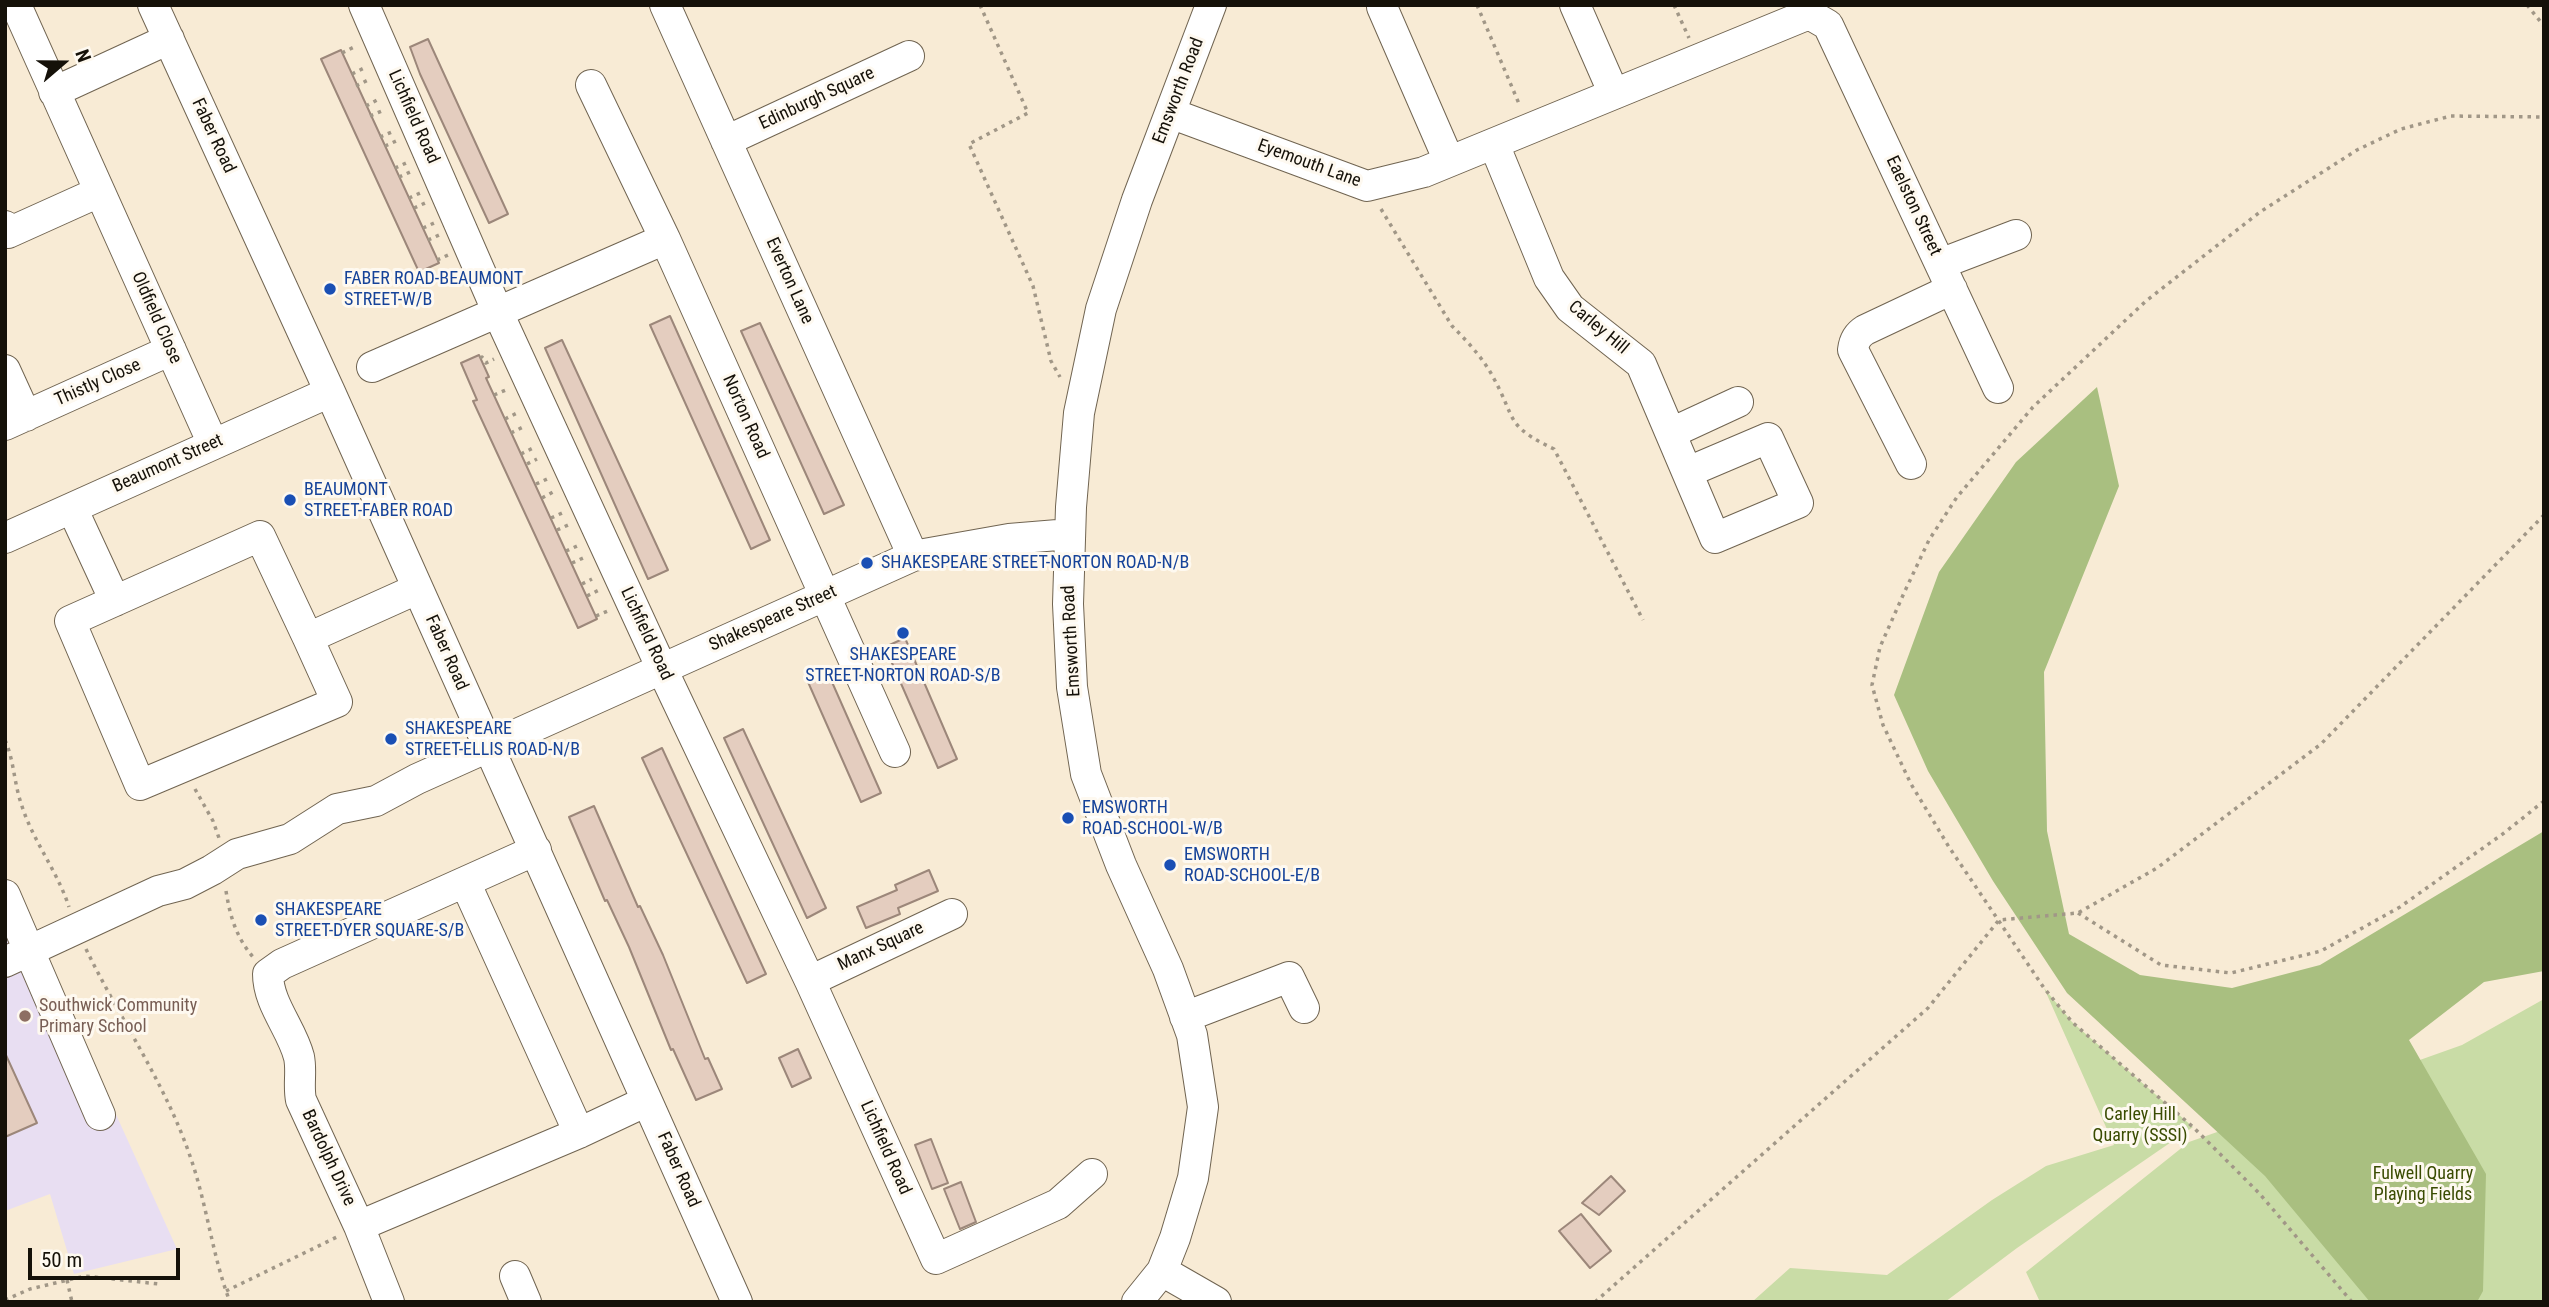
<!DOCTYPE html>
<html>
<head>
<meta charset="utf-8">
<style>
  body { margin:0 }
  #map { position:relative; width:2549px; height:1307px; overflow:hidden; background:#f8ebd5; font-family:"Roboto Condensed",sans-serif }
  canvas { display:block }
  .frame { position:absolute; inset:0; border:7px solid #151109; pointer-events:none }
  .north { position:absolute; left:28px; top:28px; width:70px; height:70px; -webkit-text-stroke:5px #fef9f0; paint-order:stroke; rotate:70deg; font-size:19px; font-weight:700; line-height:28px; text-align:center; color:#151109 }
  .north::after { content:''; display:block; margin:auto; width:24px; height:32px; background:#151109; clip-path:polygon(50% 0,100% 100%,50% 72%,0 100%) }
  .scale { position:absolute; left:28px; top:1248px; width:152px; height:32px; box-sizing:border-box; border:4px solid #151109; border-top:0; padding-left:9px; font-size:21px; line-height:24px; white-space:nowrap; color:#151109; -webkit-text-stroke:5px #fef9f0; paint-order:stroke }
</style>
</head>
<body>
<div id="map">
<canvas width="2549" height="1307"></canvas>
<div class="frame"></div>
<div class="north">N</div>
<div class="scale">50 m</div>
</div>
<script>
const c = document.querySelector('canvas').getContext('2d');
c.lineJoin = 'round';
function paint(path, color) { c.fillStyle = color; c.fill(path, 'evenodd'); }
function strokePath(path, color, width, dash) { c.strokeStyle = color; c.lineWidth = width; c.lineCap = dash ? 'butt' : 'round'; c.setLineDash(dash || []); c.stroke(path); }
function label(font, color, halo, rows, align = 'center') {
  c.font = font + ' "Roboto Condensed",sans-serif'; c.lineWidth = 6; c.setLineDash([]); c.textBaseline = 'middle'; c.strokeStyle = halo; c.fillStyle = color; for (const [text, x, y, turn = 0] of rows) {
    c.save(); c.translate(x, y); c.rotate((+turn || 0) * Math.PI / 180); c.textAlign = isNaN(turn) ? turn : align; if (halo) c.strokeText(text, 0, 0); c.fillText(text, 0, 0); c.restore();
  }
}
const education = new Path2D(`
  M5,921L114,1110L177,1249L74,1274L50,1194L5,1211Z`);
const green = new Path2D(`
  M2044,988L2072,1022L2193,1127L2017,1248L1945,1302H1752L1790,1268L1887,1275L1992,1200L2046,1166L2114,1145Z
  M2544,999V1302H2040L2026,1272L2189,1142L2462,1045Z`);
const forest = new Path2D(`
  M2097,387L2119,486L2044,672L2047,831L2069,934L2140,975L2232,988L2320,965L2544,831V971L2484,982L2409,1040L2486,1174L2483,1291L2477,1302H2370L2265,1176L2067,993L1993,881L1928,771L1894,695L1939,572L2016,462Z`);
const building = new Path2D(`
  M428,39L508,214L489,223L420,74L410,47Z
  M341,50L439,263L419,272L321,59Z
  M670,316L770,540L751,549L650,325Z
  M760,323L844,505L824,514L741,331Z
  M562,340L668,570L648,579L545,348Z
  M479,355L489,377L486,378L597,619L578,628L473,401L477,400L461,363Z
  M905,638L957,759L938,768L885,647Z
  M828,673L881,793L861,802L808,682Z
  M743,729L826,908L807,918L724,738Z
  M662,748L766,974L747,983L642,758Z
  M594,806L638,907L640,906L663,955L705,1059L708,1058L722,1089L696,1100L673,1049L671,1050L629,947L607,900L605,901L569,817Z
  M929,870L938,891L898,908L900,914L866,928L857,907L897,890L895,885Z
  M798,1049L811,1078L792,1087L779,1058Z
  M5,1053L37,1123L5,1137Z
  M931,1139L948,1183L932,1189L915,1145Z
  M1611,1176L1625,1191L1599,1215L1582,1203Z
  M961,1182L976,1222L960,1229L944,1189Z
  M1581,1214L1611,1251L1590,1268L1559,1231Z`);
const path = new Path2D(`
  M980,5L1028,113L969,144L1033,286L1051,361L1060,377
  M1477,5L1520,106
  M1674,5L1689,38
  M2527,5L2544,26
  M342,53L356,46
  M352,74L366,67
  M356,86L370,79
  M366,106L379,99
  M370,116L384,110
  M380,137L394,131
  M385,146L396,141
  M395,168L406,163
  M399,177L410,172
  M409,198L420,193
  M414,208L425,203
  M1381,209L1452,326C1467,341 1483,358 1493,377C1517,420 1504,425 1554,449L1643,620
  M423,228L434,223
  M428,240L439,235
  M437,260L448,255
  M480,358L482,357L486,363L494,359
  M494,395L508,389
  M505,419L519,412
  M511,433L525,426
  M521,454L535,447
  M527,464L537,459
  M536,484L547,479
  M542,498L553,492
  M551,518L562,513
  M557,530L568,525
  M566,551L577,546
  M572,563L583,558
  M582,584L592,579
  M587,596L601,589
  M596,616L610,610
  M5,740C14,760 14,783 21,803C32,840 57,870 69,907
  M195,789L213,821L219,838
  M226,891C230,916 236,937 253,957
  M2078,913L2161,965L2231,973L2321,951L2400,907L2504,833L2544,801
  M86,949C120,1019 165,1083 190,1156C207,1204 212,1255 230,1302
  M67,1280L72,1302
  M226,1291L337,1237
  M5,1300L30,1289L85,1276L159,1284
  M1595,1302L1928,1008L1999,920L2078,913L2157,868L2321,744L2544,515
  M2352,1302L2259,1193L2193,1127L2072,1022L2044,988L1949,847L1911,784L1883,725L1872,685L1880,647L1904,593L1929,540L1957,497L2033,407L2146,301L2260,212L2357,150L2401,129L2451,116L2544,117`);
const minor = new Path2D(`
  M16,5L213,444
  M153,5L330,392L737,1302
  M364,5L499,315L662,669L810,981L936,1259L1058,1204L1092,1174
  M665,5L913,556
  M1575,5L1614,94
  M1382,7L1449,161
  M591,85L665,239L895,752
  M54,92L169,39
  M1170,113L1367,186L1424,172L1809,14L1828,25L1998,388
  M726,141L909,56
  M1494,144L1549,278L1570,308L1641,364L1715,538L1798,503L1768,438L1688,472
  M5,226L8,233L99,192
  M1940,264L2016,235
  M372,367L665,239
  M5,370L26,416
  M5,425L171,350
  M1671,433L1738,402
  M1911,464L1853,350C1854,341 1857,335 1865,330L1952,289
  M72,508L115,601
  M5,538L330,392
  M308,638L260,536L70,621L140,785L337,702L308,638L417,589
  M465,882L579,1133
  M5,895L100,1115
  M5,962L158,891L185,884L212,870L237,854L290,839L337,809L376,801L417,779L913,556L1009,539L1070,534
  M810,981L952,914
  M1185,1017L1289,977L1304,1008
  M359,1226L579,1133L647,1101
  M1162,1271L1216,1302
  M515,1276L526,1302
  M389,1302L359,1226L301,1100C298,1086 302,1071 299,1057C292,1029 268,1004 268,974L282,964L536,850
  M1137,1302L1162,1271L1175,1238L1193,1178L1203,1107L1192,1035L1168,969L1121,865L1086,774L1072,687L1068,604L1071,507L1079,413L1101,309L1137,200L1211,5`);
const markers = [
  [330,289,7,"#1a4fb4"],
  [290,500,7,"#1a4fb4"],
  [867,563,7,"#1a4fb4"],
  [903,633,7,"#1a4fb4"],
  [391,739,7,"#1a4fb4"],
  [1068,818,7,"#1a4fb4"],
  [1170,865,7,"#1a4fb4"],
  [261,920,7,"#1a4fb4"],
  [25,1016,7,"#8d6e63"]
];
const streetNames = [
  ["Emsworth Road",1179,91,-69],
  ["Edinburgh Square",817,99,-25],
  ["Lichfield Road",413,117,66],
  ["Faber Road",213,136,65],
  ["Eyemouth Lane",1309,164,20],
  ["Eaelston Street",1913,206,65],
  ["Everton Lane",789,281,66],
  ["Oldfield Close",156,318,66],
  ["Carley Hill",1598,328,40],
  ["Thistly Close",98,383,-24],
  ["Norton Road",745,417,66],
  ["Beaumont Street",168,464,-24],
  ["Shakespeare Street",773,619,-24],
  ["Lichfield Road",646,634,65],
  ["Emsworth Road",1072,641,-93],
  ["Faber Road",446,653,66],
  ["Manx Square",881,947,-25],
  ["Lichfield Road",885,1148,66],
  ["Bardolph Drive",328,1158,65],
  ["Faber Road",678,1170,66]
];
const transitNames = [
  ["FABER ROAD-BEAUMONT",344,279],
  ["STREET-W/B",344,300],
  ["BEAUMONT",304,490],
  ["STREET-FABER ROAD",304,511],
  ["SHAKESPEARE STREET-NORTON ROAD-N/B",881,563],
  ["SHAKESPEARE",903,655,"center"],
  ["STREET-NORTON ROAD-S/B",903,676,"center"],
  ["SHAKESPEARE",405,729],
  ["STREET-ELLIS ROAD-N/B",405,750],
  ["EMSWORTH",1082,808],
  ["ROAD-SCHOOL-W/B",1082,829],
  ["EMSWORTH",1184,855],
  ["ROAD-SCHOOL-E/B",1184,876],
  ["SHAKESPEARE",275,910],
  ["STREET-DYER SQUARE-S/B",275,931]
];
const educationNames = [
  ["Southwick Community",39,1006],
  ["Primary School",39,1027]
];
const parkNames = [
  ["Carley Hill",2140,1115],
  ["Quarry (SSSI)",2140,1136],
  ["Fulwell Quarry",2423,1174],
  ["Playing Fields",2423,1195]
];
paint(education, '#e8def2');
paint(green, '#c9dca6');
paint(forest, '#a9bf80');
paint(building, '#e4cdbf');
strokePath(building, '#9c877a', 2);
strokePath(minor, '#706451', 32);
strokePath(path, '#a19787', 3.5, [3.5, 5]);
strokePath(minor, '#fff', 30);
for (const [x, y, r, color] of markers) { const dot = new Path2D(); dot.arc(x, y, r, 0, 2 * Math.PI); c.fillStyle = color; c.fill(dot); strokePath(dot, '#fef9f0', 2.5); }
label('18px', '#151109', '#fef9f0', streetNames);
label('18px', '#164399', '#fef9f0', transitNames, 'left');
label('18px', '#785e54', '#fef9f0', educationNames, 'left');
label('18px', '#3a4c02', '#fef9f0', parkNames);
</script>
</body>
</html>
